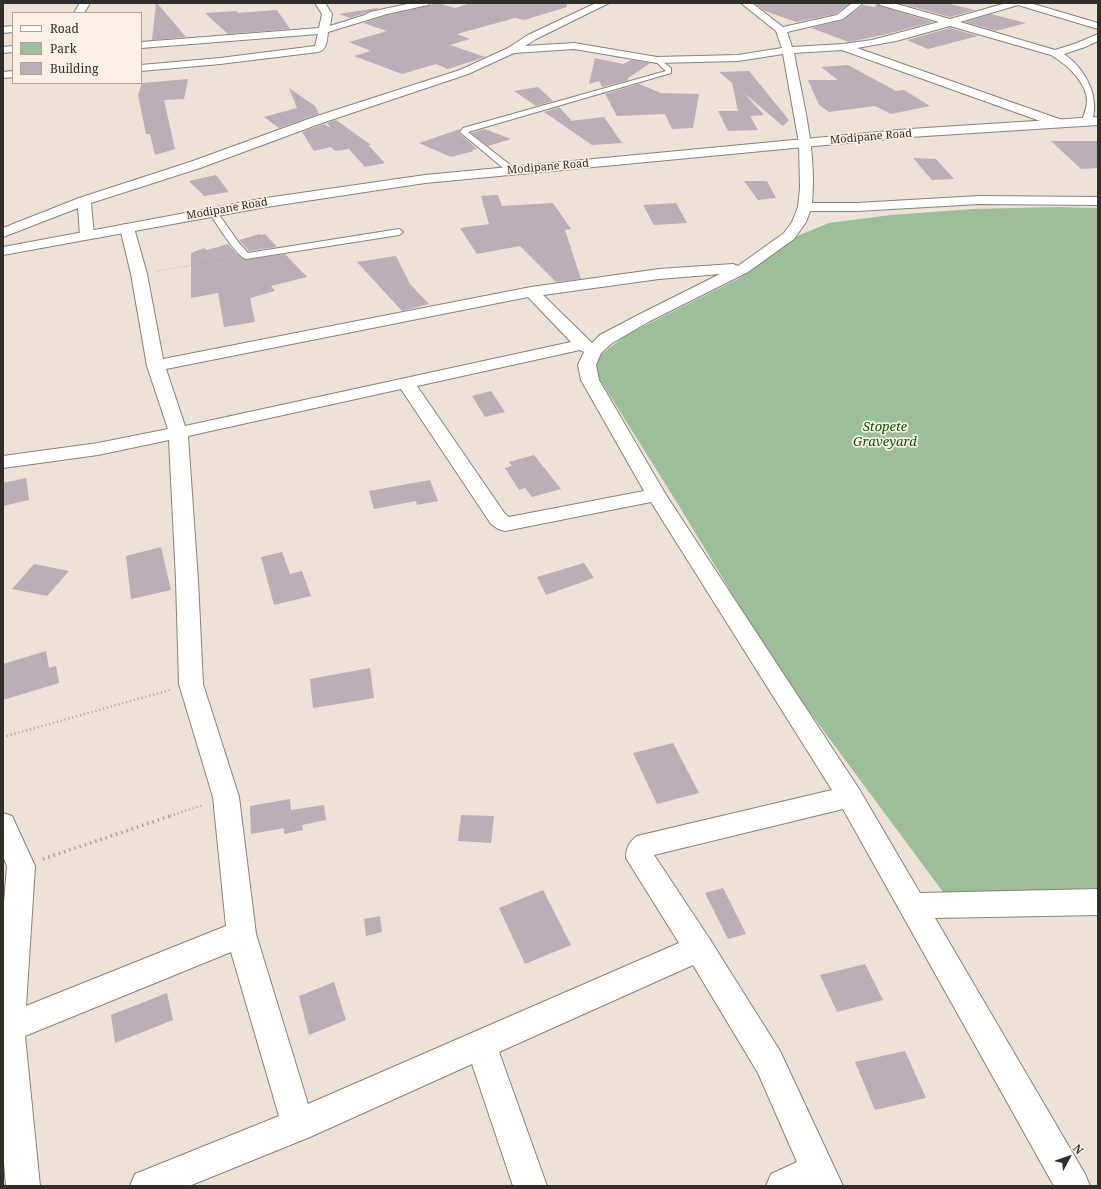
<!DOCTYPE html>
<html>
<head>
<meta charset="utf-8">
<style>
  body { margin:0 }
  #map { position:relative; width:1101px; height:1189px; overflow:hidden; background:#ece2d8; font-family:"Noto Serif",serif }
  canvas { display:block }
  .frame { position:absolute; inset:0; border:4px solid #312d29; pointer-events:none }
  .legend { position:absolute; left:12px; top:12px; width:130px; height:72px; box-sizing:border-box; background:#faf0e5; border:1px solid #aaa29a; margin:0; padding:5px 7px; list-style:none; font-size:12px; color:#312d29 }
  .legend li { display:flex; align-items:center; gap:8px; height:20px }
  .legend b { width:20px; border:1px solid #aaa29a }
  .north { position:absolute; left:1049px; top:1137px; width:40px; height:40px; -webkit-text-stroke:3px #faf0e5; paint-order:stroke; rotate:49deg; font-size:11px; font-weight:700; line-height:16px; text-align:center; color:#312d29 }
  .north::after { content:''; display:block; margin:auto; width:14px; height:18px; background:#312d29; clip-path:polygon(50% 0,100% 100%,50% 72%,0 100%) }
</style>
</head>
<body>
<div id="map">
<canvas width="1101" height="1189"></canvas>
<div class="frame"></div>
<ul class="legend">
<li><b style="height:5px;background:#fff"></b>Road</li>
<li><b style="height:11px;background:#9cbe99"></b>Park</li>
<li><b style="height:11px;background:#baaeb7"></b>Building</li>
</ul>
<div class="north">N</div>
</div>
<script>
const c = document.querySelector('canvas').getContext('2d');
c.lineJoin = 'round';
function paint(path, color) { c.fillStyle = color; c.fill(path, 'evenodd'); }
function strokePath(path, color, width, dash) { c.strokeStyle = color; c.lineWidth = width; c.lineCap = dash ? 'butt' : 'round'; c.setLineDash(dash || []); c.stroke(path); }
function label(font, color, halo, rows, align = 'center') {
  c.font = font + ' "Noto Serif",serif'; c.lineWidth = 3.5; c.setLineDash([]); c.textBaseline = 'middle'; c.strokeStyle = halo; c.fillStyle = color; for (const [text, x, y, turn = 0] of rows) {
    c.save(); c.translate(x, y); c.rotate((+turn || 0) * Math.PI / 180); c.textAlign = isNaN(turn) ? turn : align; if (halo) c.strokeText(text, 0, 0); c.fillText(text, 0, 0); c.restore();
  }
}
const green = new Path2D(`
  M1058,207L1098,208V888L946,896L777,668L676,501L594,370L598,357L626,335L740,278L795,237L829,223L891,215L973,209Z`);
const building = new Path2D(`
  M156,3H157L186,37L152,40Z
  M437,3L455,8L471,3H567V7L524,20L515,18L457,34L470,39L450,45L485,57L448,69L436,64L402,74L354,56L371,51L349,42L387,31L363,23L387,15L428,6Z
  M754,3H850L836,14L796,22L765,11Z
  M876,3L880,6L933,22L883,35L849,42L811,28L843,20L863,5L875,7Z
  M899,3H946L975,10L950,17Z
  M377,8L378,9L350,18L339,14Z
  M277,10L290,29L228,34L205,13L238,11L237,13Z
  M991,14L1026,23L996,31L965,22Z
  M950,28L978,36L928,49L907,40Z
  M595,58L623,64L632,60L650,63L627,79L629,80L602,87L599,81L589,84Z
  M848,65L896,91L904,90L930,106L891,114L875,106L829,112L819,105L808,80H838L821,67Z
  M749,71L789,120L783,126L744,93L764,115L750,116L758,130L728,131L718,111H738L732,83L719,72Z
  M188,79L184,99L164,100L175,149L155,155L150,134H146L138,95L142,83Z
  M639,84L661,93L699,94L693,128L672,129L665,114L617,116L605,94Z
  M538,87L553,101L536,106L514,91Z
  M289,88L315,106L319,114L279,128L264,117L297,108Z
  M559,107L571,120L570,121L604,117L622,143L592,145L544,112Z
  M336,120L371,145H368L385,163L365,167L349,149L335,151L331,147L314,151L302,132L324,124L331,128L327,123Z
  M460,129L459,133L477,149L472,150L474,151L451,157L419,143Z
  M485,129L511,139L488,146L471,133Z
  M1051,141H1098V168L1081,169Z
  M913,158L936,159L954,179L932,180Z
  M216,175L229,192L204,196L189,181Z
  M744,181H767L776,198L758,200Z
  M498,195L502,206L553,203L571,229L565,230L581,279L556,282L520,246L477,254L460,228L489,224L481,196Z
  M676,203L687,223L654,225L643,205Z
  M260,234L261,235L265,234L277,247L249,251L239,240Z
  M228,244L236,253L245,260L285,254L307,277L271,286L275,291L250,298L255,322L224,327L218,293L191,298V253L204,248L207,250Z
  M396,256L410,284L429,304L402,311L357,262Z
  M491,391L505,412L485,417L472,396Z
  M534,455L561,489L532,497L525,488L519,490L505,468L512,466L509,462Z
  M26,478L29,500L3,506V483Z
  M430,480L438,501L417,505L416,501L374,509L369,491Z
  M161,547L171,590L131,599L126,556Z
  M282,552L290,574L302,571L311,596L274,605L261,557Z
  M584,563L594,578L546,595L537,577Z
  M34,564L69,571L47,596L12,589Z
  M46,651L49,668L56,666L59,683L3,700V664Z
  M370,668L374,698L313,708L310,679Z
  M673,743L699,793L657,804L633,753Z
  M290,799L291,810L324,805L326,820L302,825L303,830L284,834V828L251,834L250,806Z
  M461,815L494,816L491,843L458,841Z
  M723,888L746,934L728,939L705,893Z
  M543,890L571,945L525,964L499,908Z
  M380,916L382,932L366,936L364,919Z
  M865,964L883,1000L837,1012L820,975Z
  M334,982L346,1020L309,1035L299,996Z
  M167,993L173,1020L115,1043L111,1015Z
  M905,1051L926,1098L875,1110L855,1062Z`);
const pathFar2 = new Path2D(`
  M157,271L229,259`);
const pathFar1 = new Path2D(`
  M3,737L170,690
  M170,816L203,805`);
const path = new Path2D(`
  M43,859L173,815`);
const service = new Path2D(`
  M655,59H659L671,68V73L468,132L514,168V172H508L460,132L463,128L666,71L655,61Z
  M209,209H215L239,243L248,253L399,229L403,232L399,235L246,259C236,256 215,221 208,211Z`);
const minor = new Path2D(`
  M80,3H90L84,13H74Z
  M315,3H325L332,14L330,26L365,15L370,12L412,3H430L428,5L387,14L328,32C327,40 327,50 318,52L220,64L141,71V65L220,58L315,46L318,34L141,48V42L319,28L322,14Z
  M596,3H609L536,39L525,46L574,43L657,57L738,55L782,48L776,31L741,3H752L783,27L837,15L852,3H863L843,19L787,32L792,47L843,44L872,40L939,22L880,5L878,3H893L950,19L1006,3H1030L1098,23V29L1018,5L960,22L1055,50L1077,43L1098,34V41L1085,47L1064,54C1086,69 1101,98 1091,125H1083L1081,122C1084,115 1087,108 1087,101C1087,82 1066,64 1051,55L950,26L896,41L857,48L1065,121L1067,124L1065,127H1057L842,50L794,53C803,102 817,152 812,203H857L979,196L1098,197V205L979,204L857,211H810L806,222L794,239L748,272L650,321L612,343L601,353L596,365L599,380L666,495L859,789L920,893L1098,889V915L935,918L1085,1174L1090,1186H1054L843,809L654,855L709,938L780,1051L843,1186H766L771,1174L797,1162L758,1073L693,965L499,1052L547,1186H513L472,1064L310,1137L189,1186H130L135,1174L279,1116L231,952L25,1036L40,1186H6L3,1151V915L7,866L3,856V813L12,816L35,866L26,1006L226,926L213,797L179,684L176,580L169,440L98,455L3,468V456L98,443L168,429L147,366L131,274L120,228L122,225L127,224L132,225L134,228L147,274L163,359L531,287L659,269L733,264L738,266L784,233L792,222L798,207L800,188L799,143L783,54L738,61L657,63L574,49L514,53L468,74L322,123L200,168L91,203L94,235L92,238L87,239L82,238L80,235L78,208L3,237V228L79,198L190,162L314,117L460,70L508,48L528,35ZM720,274L638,315L600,335L592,343L543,295L659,279ZM528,297L571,342L185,426L166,369ZM580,350L584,352L578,365L581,380L644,491L509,517L505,514L417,386ZM401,389L491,524L498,529L505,531L651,502L832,790L637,836C629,842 626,848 626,858L679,943L308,1104L256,934L239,797L203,684L198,580L188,436Z
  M13,26V32L3,33V27Z
  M13,46V52L3,53V47Z
  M13,71V77L3,78V72Z`);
const secondary = new Path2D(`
  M1098,117V125L910,137L425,183L266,207L3,255V247L266,198L425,175L910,129Z`);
const farStreetnames = [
  ["Modipane Road",871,137,-5],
  ["Modipane Road",548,167,-5],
  ["Modipane Road",227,209,-10]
];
const parkNames = [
  ["Stopete",885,427],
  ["Graveyard",885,442]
];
paint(green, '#9cbe99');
paint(building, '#baaeb7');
strokePath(service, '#898077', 2);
strokePath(minor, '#898077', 2);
strokePath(secondary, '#898077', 2);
strokePath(pathFar2, '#a7a098', 1.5, [0.5, 2]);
strokePath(pathFar1, '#a7a098', 2.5, [1, 3]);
strokePath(path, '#a7a098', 3.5, [1.5, 4]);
paint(service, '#fff');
paint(minor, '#fff');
paint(secondary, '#fff');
label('11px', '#312d29', '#faf0e5', farStreetnames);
label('italic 13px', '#045703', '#faf0e5', parkNames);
</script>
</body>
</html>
